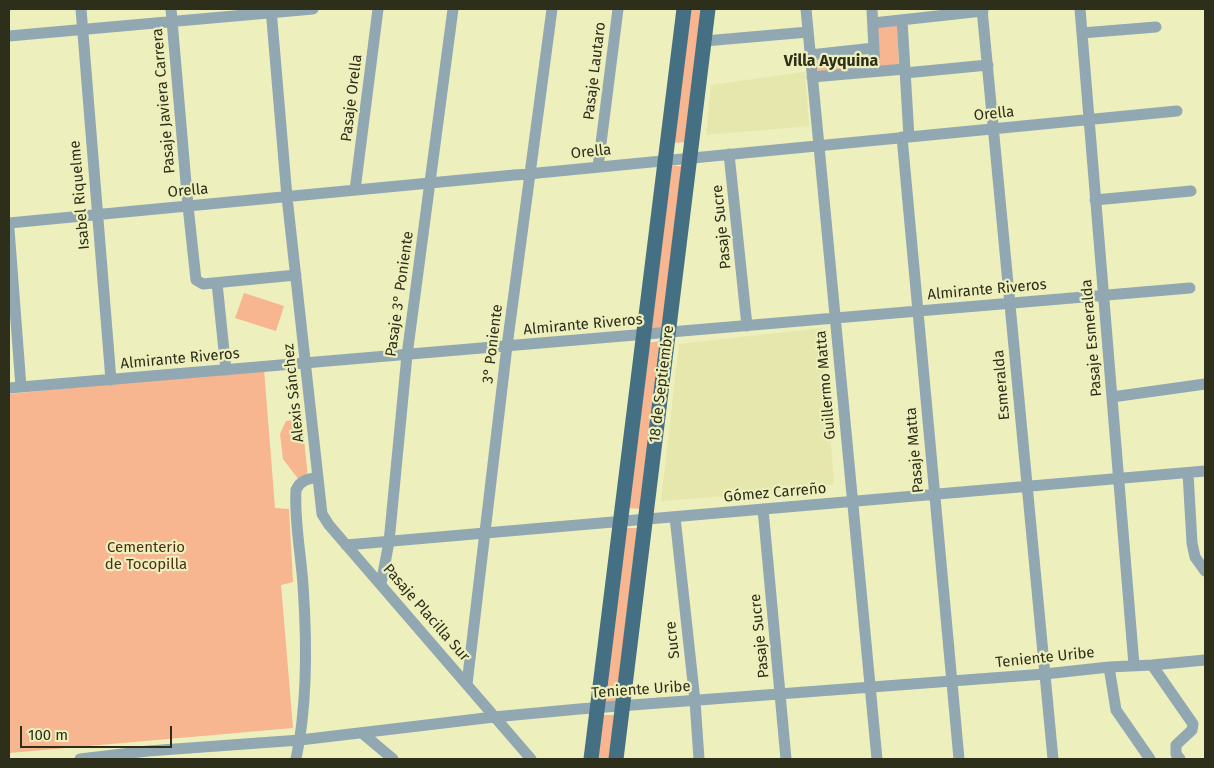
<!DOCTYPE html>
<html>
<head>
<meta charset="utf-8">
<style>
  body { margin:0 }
  #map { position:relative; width:1214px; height:768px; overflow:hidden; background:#edefbc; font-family:"Fira Sans",sans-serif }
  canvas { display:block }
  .frame { position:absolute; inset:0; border:10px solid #2e2f1b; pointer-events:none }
  .scale { position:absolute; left:20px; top:726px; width:152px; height:22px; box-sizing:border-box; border:2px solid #2e2f1b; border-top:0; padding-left:6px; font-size:15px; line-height:18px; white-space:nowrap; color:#2e2f1b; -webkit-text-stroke:4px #edefbc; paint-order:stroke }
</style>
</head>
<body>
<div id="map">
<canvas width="1214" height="768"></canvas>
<div class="frame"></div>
<div class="scale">100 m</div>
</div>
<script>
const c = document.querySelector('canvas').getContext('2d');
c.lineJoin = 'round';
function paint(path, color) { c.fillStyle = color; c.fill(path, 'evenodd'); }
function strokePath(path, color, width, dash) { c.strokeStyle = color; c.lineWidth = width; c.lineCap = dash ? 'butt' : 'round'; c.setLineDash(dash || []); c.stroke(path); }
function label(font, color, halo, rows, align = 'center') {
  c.font = font + ' "Fira Sans",sans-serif'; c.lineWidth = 4.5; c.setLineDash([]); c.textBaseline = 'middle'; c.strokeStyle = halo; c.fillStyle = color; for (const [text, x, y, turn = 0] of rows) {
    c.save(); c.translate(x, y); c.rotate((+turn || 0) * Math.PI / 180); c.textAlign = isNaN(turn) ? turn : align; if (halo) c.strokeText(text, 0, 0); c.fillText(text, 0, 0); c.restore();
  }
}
const built = new Path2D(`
  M805,72L809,126L706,135L711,85Z
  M822,328L834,484L767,493L661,501L679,344Z`);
const green = new Path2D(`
  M690,9H703L686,142L672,143Z
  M897,25L899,67L879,68L876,27Z
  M869,55L870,68L819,75L815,61Z
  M671,166H683L663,331L649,332Z
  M244,293L284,306L276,331L235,318Z
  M662,341L642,509L628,508L647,343Z
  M264,369L275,508L289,509L293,582L281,585L293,728L9,753V394Z
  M302,419L308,478L299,480L283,459L280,434L286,421Z
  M624,528H637L616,702L604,703Z
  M603,715H615L609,759H597Z`);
const minor = new Path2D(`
  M81,9L111,380
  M171,9L188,206L196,280L203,284L296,275
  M271,9L287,197L322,514L329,525L531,759
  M806,9L877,759
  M872,9L875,71
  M982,9L1053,759
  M1080,9L1134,665
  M902,20L909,137
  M873,23L983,11
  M1082,33L1156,27
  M9,36L313,9
  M705,41L808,32
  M810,55L874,48
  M905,73L988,65
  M812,77L905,69
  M902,137L959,759
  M729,154L747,326
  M598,167L618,9
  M355,190L378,9
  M1095,200L1191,191
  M9,223L514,175L531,174L538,173L1177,111
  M9,229L21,387
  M217,283L226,370
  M9,388L1190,288
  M1112,397L1205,384
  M1188,473L1192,543L1195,557L1205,571
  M763,509L786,759
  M675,517L695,701L699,759
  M346,545L1205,471
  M381,584L389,542L407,355L453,9
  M1152,665L1193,724L1192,730L1176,745V754L1180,759
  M1109,667L1116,710L1150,759
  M467,684L507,346L552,9
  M362,733L393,759
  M80,759L148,751L300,740L494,717L579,709L1045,674L1109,667L1152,665L1205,660
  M296,759C308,703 307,642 303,585C301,554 294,520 296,490C300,480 308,479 318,477`);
const major = new Path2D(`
  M591,759L684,9
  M616,759L708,9`);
const streetNames = [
  ["Pasaje Lautaro",595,71,-83],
  ["Pasaje Orella",352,98,-83],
  ["Pasaje Javiera Carrera",164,101,-95],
  ["Orella",994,114,-6],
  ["Orella",591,152,-6],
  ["Orella",188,191,-5],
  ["Isabel Riquelme",80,195,-95],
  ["Pasaje Sucre",722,227,-96],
  ["Almirante Riveros",987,290,-5],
  ["Pasaje 3° Poniente",400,294,-82],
  ["Almirante Riveros",583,325,-5],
  ["Pasaje Esmeralda",1092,338,-95],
  ["3° Poniente",493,344,-83],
  ["Almirante Riveros",180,359,-5],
  ["18 de Septiembre",662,384,-83],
  ["Guillermo Matta",826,385,-95],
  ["Esmeralda",1002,385,-95],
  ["Alexis Sánchez",294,393,-96],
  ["Pasaje Matta",915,450,-95],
  ["Gómez Carreño",775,493,-5],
  ["Pasaje Placilla Sur",426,613,49],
  ["Pasaje Sucre",760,636,-96],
  ["Sucre",673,640,-96],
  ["Teniente Uribe",1045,658,-6],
  ["Teniente Uribe",641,690,-4]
];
const parkNames = [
  ["Cementerio",146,548],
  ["de Tocopilla",146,565]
];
const neighbourhoodNames = [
  ["Villa Ayquina",831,62]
];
paint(built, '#e5e7ac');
paint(green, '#f7b590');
strokePath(minor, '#91a8b3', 11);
strokePath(major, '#457084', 15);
label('15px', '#2e2f1b', '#edefbc', streetNames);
label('15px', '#512c16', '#edefbc', parkNames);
label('bold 16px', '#2e2f1b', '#edefbc', neighbourhoodNames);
</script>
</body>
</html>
